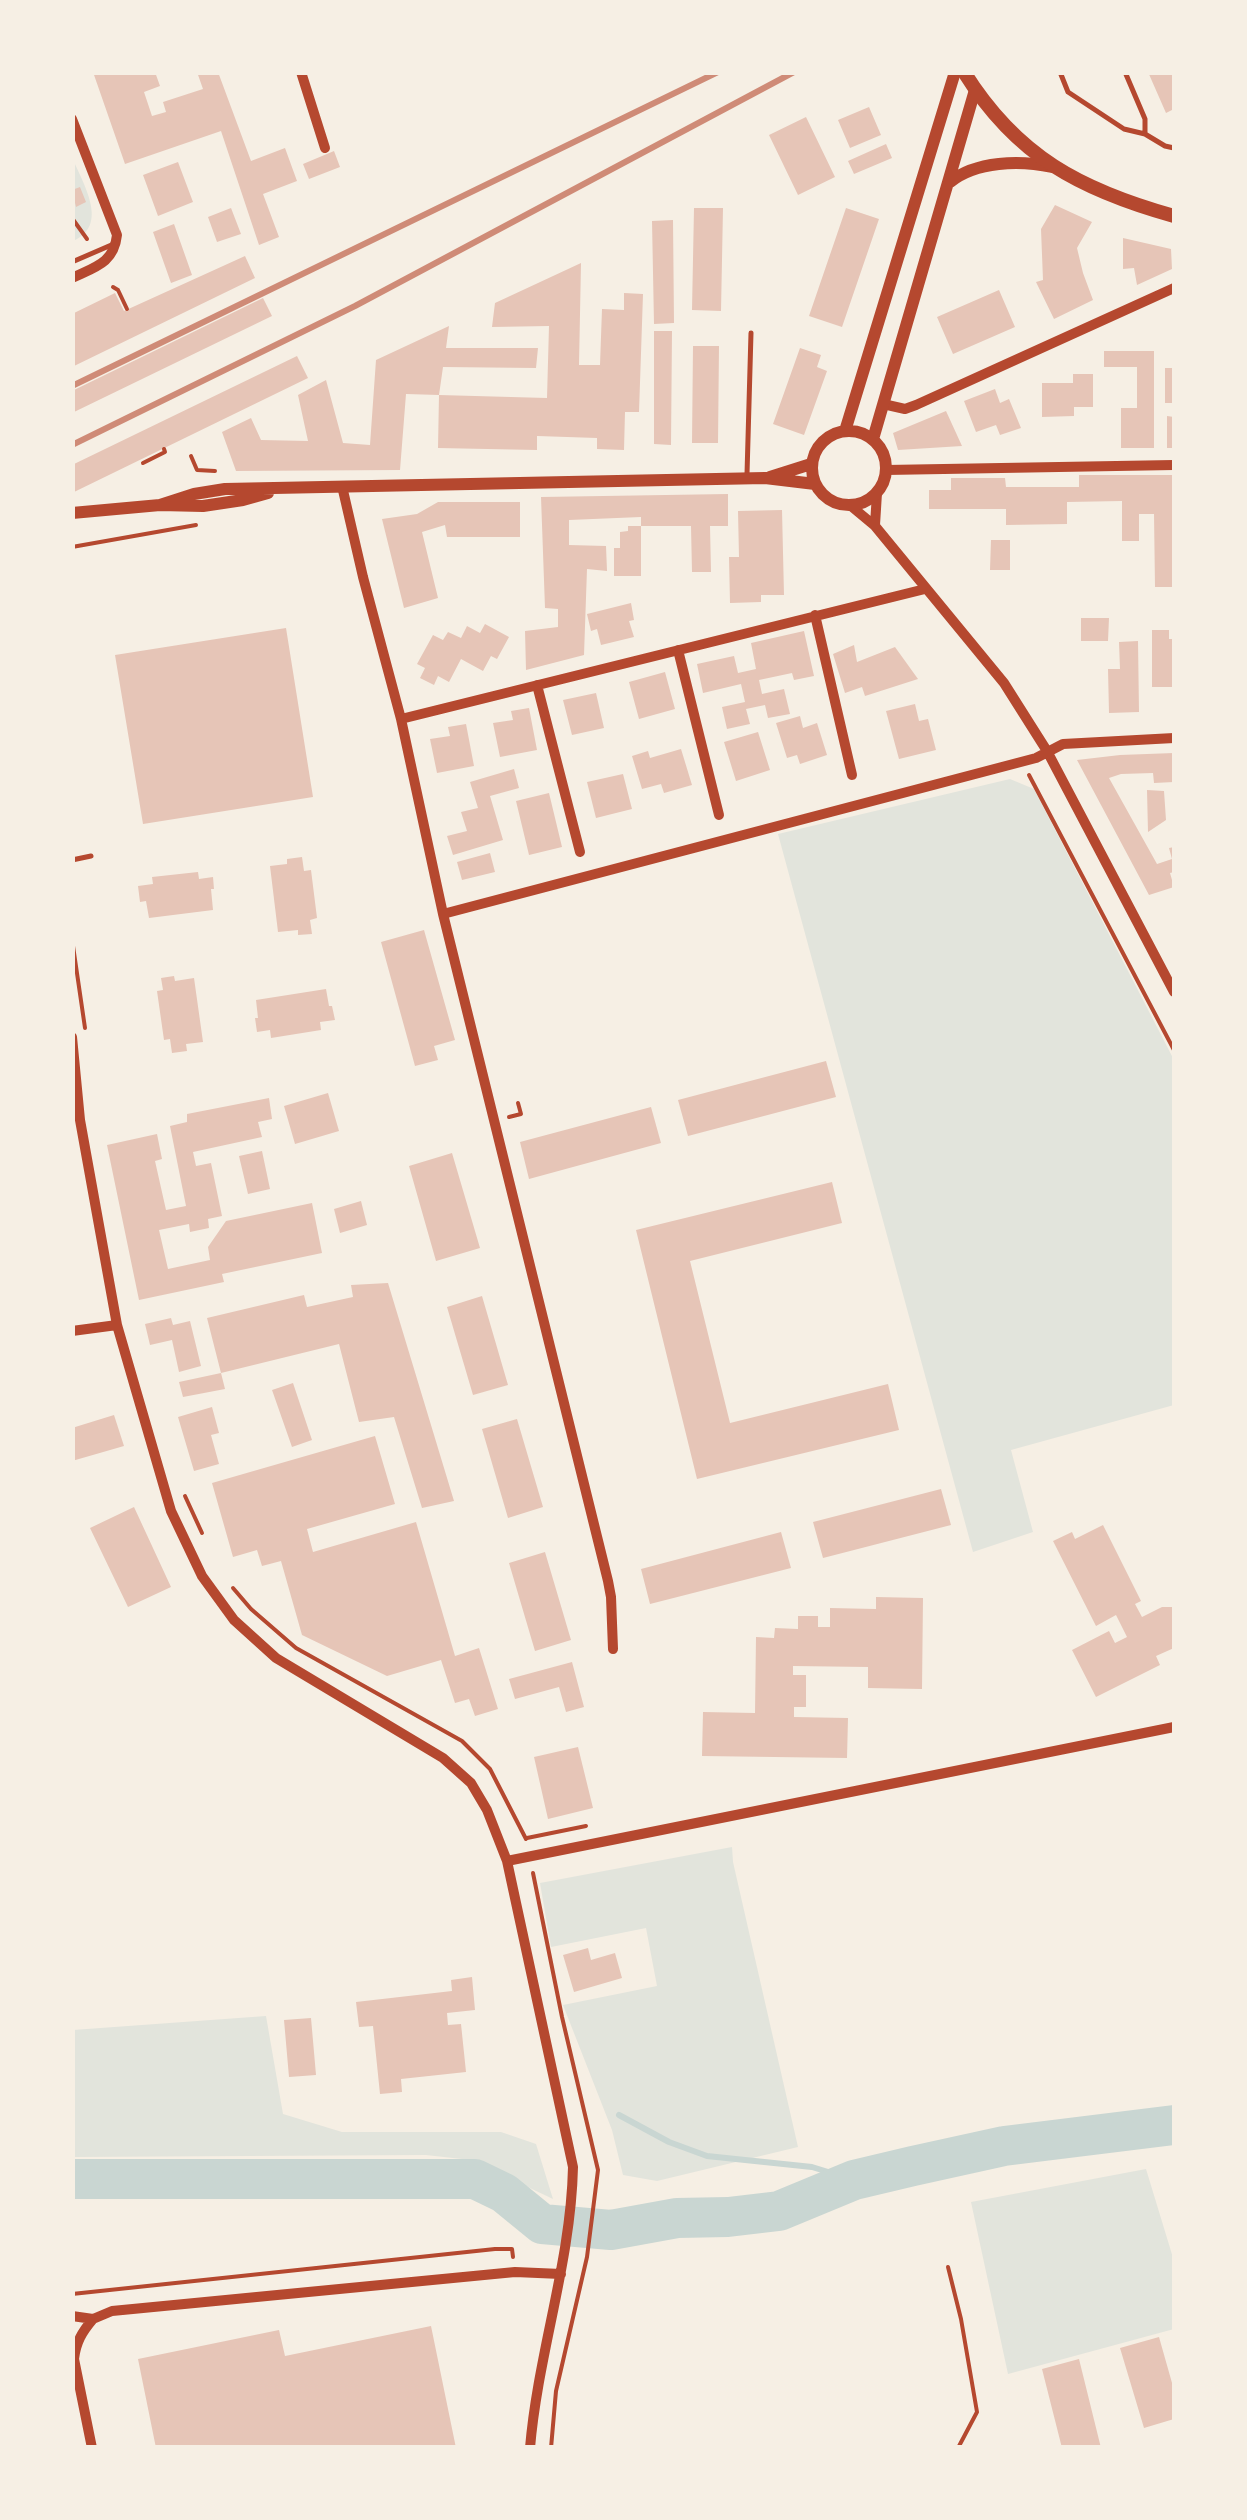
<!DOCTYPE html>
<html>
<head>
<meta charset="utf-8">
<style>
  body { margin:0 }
  #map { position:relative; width:1247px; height:2520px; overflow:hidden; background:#f6efe4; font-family:"PT Sans Narrow",sans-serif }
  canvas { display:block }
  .frame { position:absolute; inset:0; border:75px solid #f6efe4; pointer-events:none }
</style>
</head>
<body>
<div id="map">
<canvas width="1247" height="2520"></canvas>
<div class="frame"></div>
</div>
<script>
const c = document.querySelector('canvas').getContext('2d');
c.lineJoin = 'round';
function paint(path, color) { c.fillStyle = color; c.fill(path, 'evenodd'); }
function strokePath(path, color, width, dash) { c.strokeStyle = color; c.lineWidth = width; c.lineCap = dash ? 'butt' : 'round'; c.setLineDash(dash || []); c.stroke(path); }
const green = new Path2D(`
  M72,157C83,184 110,225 73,241Z
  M1010,779L1034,789L1174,1060V1405L1011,1450L1033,1532L973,1552L778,834Z
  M732,1847L733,1862L798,2147L657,2181L623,2175L612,2130L563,2005L657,1986L646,1928L551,1947L540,1883Z
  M266,2016L283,2114L342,2132H501L536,2144L553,2199L471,2160L426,2155L73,2157V2030Z
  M1146,2169L1174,2261V2329L1008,2374L971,2202Z`);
const stream = new Path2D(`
  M619,2115L669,2142L707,2156L812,2167L854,2180`);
const river = new Path2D(`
  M72,2179H475L504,2193L542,2224L611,2230L677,2218L728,2217L779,2211L854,2180L913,2166L1004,2146L1174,2125`);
const building = new Path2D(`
  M93,72H155L160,86L144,92L152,116L166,112L163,102L203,89L197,72H218L251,161L285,148L297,181L263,194L279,237L259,245L221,131L125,164Z
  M1148,72H1174V109L1166,113Z
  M869,107L881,135L850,148L838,120Z
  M806,117L835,177L798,195L769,135Z
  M886,144L892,158L854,174L848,161Z
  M334,151L340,167L309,179L303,164Z
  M178,162L193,202L158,216L143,175Z
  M80,187L86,202L76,207L72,190Z
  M1055,205L1092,222L1077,248L1083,273L1093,300L1054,319L1036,282L1043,280L1041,229Z
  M231,208L241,234L217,242L208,217Z
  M694,208H723L721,311L692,310Z
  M846,208L879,219L842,327L809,316Z
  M673,220L674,323L654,324L652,221Z
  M174,224L192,275L171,283L153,232Z
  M1123,238L1171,249L1172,269L1137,285L1134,268L1123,269Z
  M245,256L255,278L72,367V314L115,293L124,311Z
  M581,263L579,365H600L602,309L624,310V293L643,294L639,412H625L624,450L597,449V438L537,436V450L438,448L439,395L547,398L549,326L492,327L495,303Z
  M999,290L1015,327L953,354L937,317Z
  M263,298L272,316L72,413V391Z
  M449,326L446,348H538L536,368L443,367L439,395L406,394L400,470L236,471L222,432L251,418L261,440L308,441L298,395L326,380L343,443L370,445L376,360Z
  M654,331H672L671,445L654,444Z
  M693,346H719L718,443H692Z
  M800,348L821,355L817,367L827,371L804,435L773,424Z
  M1104,351H1154V448H1121V408H1137V367H1104Z
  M297,356L308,378L72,493V465Z
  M1165,368H1174V403H1165Z
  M1073,374H1093V407H1074V416L1042,417V383H1073Z
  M995,389L1000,403L1009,399L1021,428L1000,435L996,425L976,432L964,401Z
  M946,411L962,446L898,450L893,433Z
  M1167,416L1174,417V448H1167Z
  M1079,475H1174V587H1155L1154,514H1139V541H1122V501L1067,502V524L1006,525V509H929V490H951V478H1005L1006,487H1079Z
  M728,494V526H710L711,572H692L691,526H641V576H614V548H620V532L628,531V526H641V517L569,520V545L606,546L607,571L587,569L584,655L526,670L525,631L558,627V609L545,608L541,497Z
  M438,502H520V537H447L445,525L422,532L438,598L404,608L382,519L417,514Z
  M782,510L784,595H761V602L730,603L729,557H739L738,511Z
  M991,540H1010V570H990Z
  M631,603L634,620L629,621L634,637L601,645L597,629L591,631L587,614Z
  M1081,618H1109L1108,641H1081Z
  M485,624L509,637L497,659L491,656L483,671L461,659L449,682L438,676L434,685L420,678L425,668L417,664L433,635L443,640L448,632L461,638L467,626L480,633Z
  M286,628L313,797L143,824L115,655Z
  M1152,630H1169V639H1174V687H1152Z
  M804,631L814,676L794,680L792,673L759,680L762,694L784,689L790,714L768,718L765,705L746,709L750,724L727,729L722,707L745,702L741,684L703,693L697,664L734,656L738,673L756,669L751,643Z
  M1138,641L1139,712L1109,713L1108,669H1120L1119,642Z
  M854,645L857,662L895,647L918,679L865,696L862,687L845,693L833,654Z
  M665,672L675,709L639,719L629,682Z
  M596,693L604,728L572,735L563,700Z
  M915,704L919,721L928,719L936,750L899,759L886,711Z
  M529,708L537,750L500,757L493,723L513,720L511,711Z
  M800,716L803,728L817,723L827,755L800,764L797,755L787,758L776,723Z
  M466,724L474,766L437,773L430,739L450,736L448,727Z
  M758,732L770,770L736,781L724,742Z
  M681,749L692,785L664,793L661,784L642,789L632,756L648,751L650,758Z
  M1174,753V782L1154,783L1153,773L1121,774L1109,778L1157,864L1172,859L1169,848L1174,847V872L1170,873L1174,887L1149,895L1077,760L1120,755Z
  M514,769L519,788L490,796L503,840L453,855L447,836L467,831L461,812L478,808L470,782Z
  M623,774L632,809L596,818L587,782Z
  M1147,790L1164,791L1166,820L1148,832Z
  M549,793L562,847L529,855L516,801Z
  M490,853L495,872L462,880L457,862Z
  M302,857L304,871L311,870L317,918L310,920L312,934L298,935V930L278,932L270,866L287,864V859Z
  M198,872L199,879L213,877L214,889H211L213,910L149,918L146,901L140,902L138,886L153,884L152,877Z
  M424,930L455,1040L434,1046L438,1060L415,1066L381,942Z
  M174,976L175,981L194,978L203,1042L186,1044L187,1051L172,1053L170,1039L164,1040L157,991L163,990L161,978Z
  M326,989L329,1006H332L335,1020L320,1022L321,1030L271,1038L270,1030L257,1032L255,1018H258L256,1000Z
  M826,1061L836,1097L688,1136L678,1100Z
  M328,1093L339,1131L295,1144L284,1106Z
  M269,1098L272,1119L258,1122L262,1137L193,1152L196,1166L211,1163L222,1216L208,1219L209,1228L190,1232L189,1224L159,1230L168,1269L210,1260L208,1247L226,1221L312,1203L322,1253L222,1274L224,1282L139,1300L107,1145L157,1134L162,1159L155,1161L166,1210L186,1206L170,1126L187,1122V1114Z
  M651,1107L661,1143L529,1179L520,1142Z
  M262,1151L270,1189L248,1194L239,1156Z
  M452,1153L480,1248L436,1261L409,1166Z
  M832,1182L842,1223L690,1261L730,1423L888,1384L899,1430L697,1479L636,1230Z
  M361,1201L367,1225L340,1233L334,1209Z
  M388,1283L454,1501L422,1508L394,1417L359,1422L339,1344L221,1373L207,1318L304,1295L307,1307L353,1297L351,1285Z
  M482,1296L508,1385L473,1395L447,1307Z
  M171,1318L173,1325L190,1321L201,1366L179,1372L172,1340L150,1345L145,1324Z
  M221,1373L225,1389L183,1397L179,1382Z
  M293,1383L312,1440L292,1447L272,1390Z
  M212,1407L219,1433L211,1435L219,1464L194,1471L178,1417Z
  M114,1415L124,1446L72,1461V1428Z
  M517,1419L543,1507L508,1518L482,1429Z
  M375,1436L395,1504L307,1529L313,1552L416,1522L455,1656L479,1648L498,1709L475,1716L469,1699L455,1703L441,1660L387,1676L302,1635L281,1561L262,1566L257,1550L233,1557L212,1483Z
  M941,1489L951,1525L823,1558L813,1522Z
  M134,1507L171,1587L128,1607L90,1528Z
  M1103,1525L1141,1601L1135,1604L1142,1617L1162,1607H1174V1648L1156,1656L1160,1665L1096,1697L1072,1650L1109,1631L1115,1643L1127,1637L1116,1615L1096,1626L1053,1541L1072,1532L1075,1539Z
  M781,1532L791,1568L650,1604L641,1569Z
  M545,1552L571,1640L535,1651L509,1563Z
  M876,1597L923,1598L922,1689L868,1688V1667L793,1666V1675H806V1707H794V1717L848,1718L847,1758L702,1756L703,1712L755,1713L756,1637L774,1638L775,1628L798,1629V1616H818V1627H830V1608L876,1609Z
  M572,1662L584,1707L566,1712L559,1687L515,1699L509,1679Z
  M578,1747L593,1808L548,1819L534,1757Z
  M588,1948L591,1960L615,1953L622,1978L574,1992L563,1955Z
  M472,1977L475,2010L447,2013L448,2025L461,2024L466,2072L401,2079L402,2092L380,2094L373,2026L359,2027L356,2002L452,1991L451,1980Z
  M311,2018L316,2075L289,2077L284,2020Z
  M431,2326L456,2448H156L138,2359L279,2330L285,2356Z
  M1159,2337L1174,2390V2419L1144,2428L1120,2348Z
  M1079,2359L1101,2448H1062L1042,2369Z`);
const path = new Path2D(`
  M72,218L87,239
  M113,287L118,290L127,309
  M191,456L197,470L215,471
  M143,463L165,452L164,449
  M72,547L196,525
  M1029,775L1174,1050
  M72,939L85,1028
  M509,1117L521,1114L518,1103
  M185,1496L202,1533
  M233,1588L251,1609L296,1648L462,1741L490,1769L526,1839
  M527,1838L586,1826
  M533,1873L562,2017L598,2170L587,2257L556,2391L551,2448
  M948,2267L961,2319L977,2412L958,2448
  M72,2294L495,2249H512L513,2257`);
const service = new Path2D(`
  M1060,72L1068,92L1124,129L1145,134L1165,146L1174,148
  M1125,72L1145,119V134
  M72,262L116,243
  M747,474L751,333
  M72,860L91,856`);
const minor = new Path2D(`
  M301,72L325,148
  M72,119L117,235C114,263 95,267 72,278
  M883,404L905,409L916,405L1174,288
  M886,470L1174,465
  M342,486L363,577L401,719L443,914L608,1581L611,1597L613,1649
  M851,506L875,526L1004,683L1047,751L1174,992
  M875,525L877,493
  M815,615L852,775
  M678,650L719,815
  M537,685L580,852
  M401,719L925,589
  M443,914L1036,758L1063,744L1174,738
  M72,1037L80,1120L117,1325L171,1511L202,1576L234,1620L276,1658L443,1758L471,1783L487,1810L507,1861L573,2167C571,2262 538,2353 530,2448
  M72,1331L117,1325
  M507,1861L1174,1727
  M72,2316L93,2319L112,2311L515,2272L561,2274
  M92,2448L74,2359C76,2342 82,2332 93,2319`);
const tertiary = new Path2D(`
  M950,182C976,161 1020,160 1052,167
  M812 468a37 37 0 1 1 74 0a37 37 0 1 1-74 0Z
  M845,431L955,72
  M873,439L975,90
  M770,477L811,464
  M160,505L194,494L225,489L765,478L815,484
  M72,513L160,505L203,506L243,500L268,493`);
const secondary = new Path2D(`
  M964,72C1017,157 1081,190 1174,216`);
const rail = new Path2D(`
  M72,386L718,72
  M72,445L355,306L794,72`);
paint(green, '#e2e4dc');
strokePath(stream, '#c9d6d2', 6);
strokePath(river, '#c9d6d2', 40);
paint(building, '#e6c5b7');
strokePath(path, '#b5482f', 4);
strokePath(service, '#b5482f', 5);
strokePath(minor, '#b5482f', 10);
strokePath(tertiary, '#b5482f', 12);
strokePath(secondary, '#b5482f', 14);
strokePath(rail, '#cf8b77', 6);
</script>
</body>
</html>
